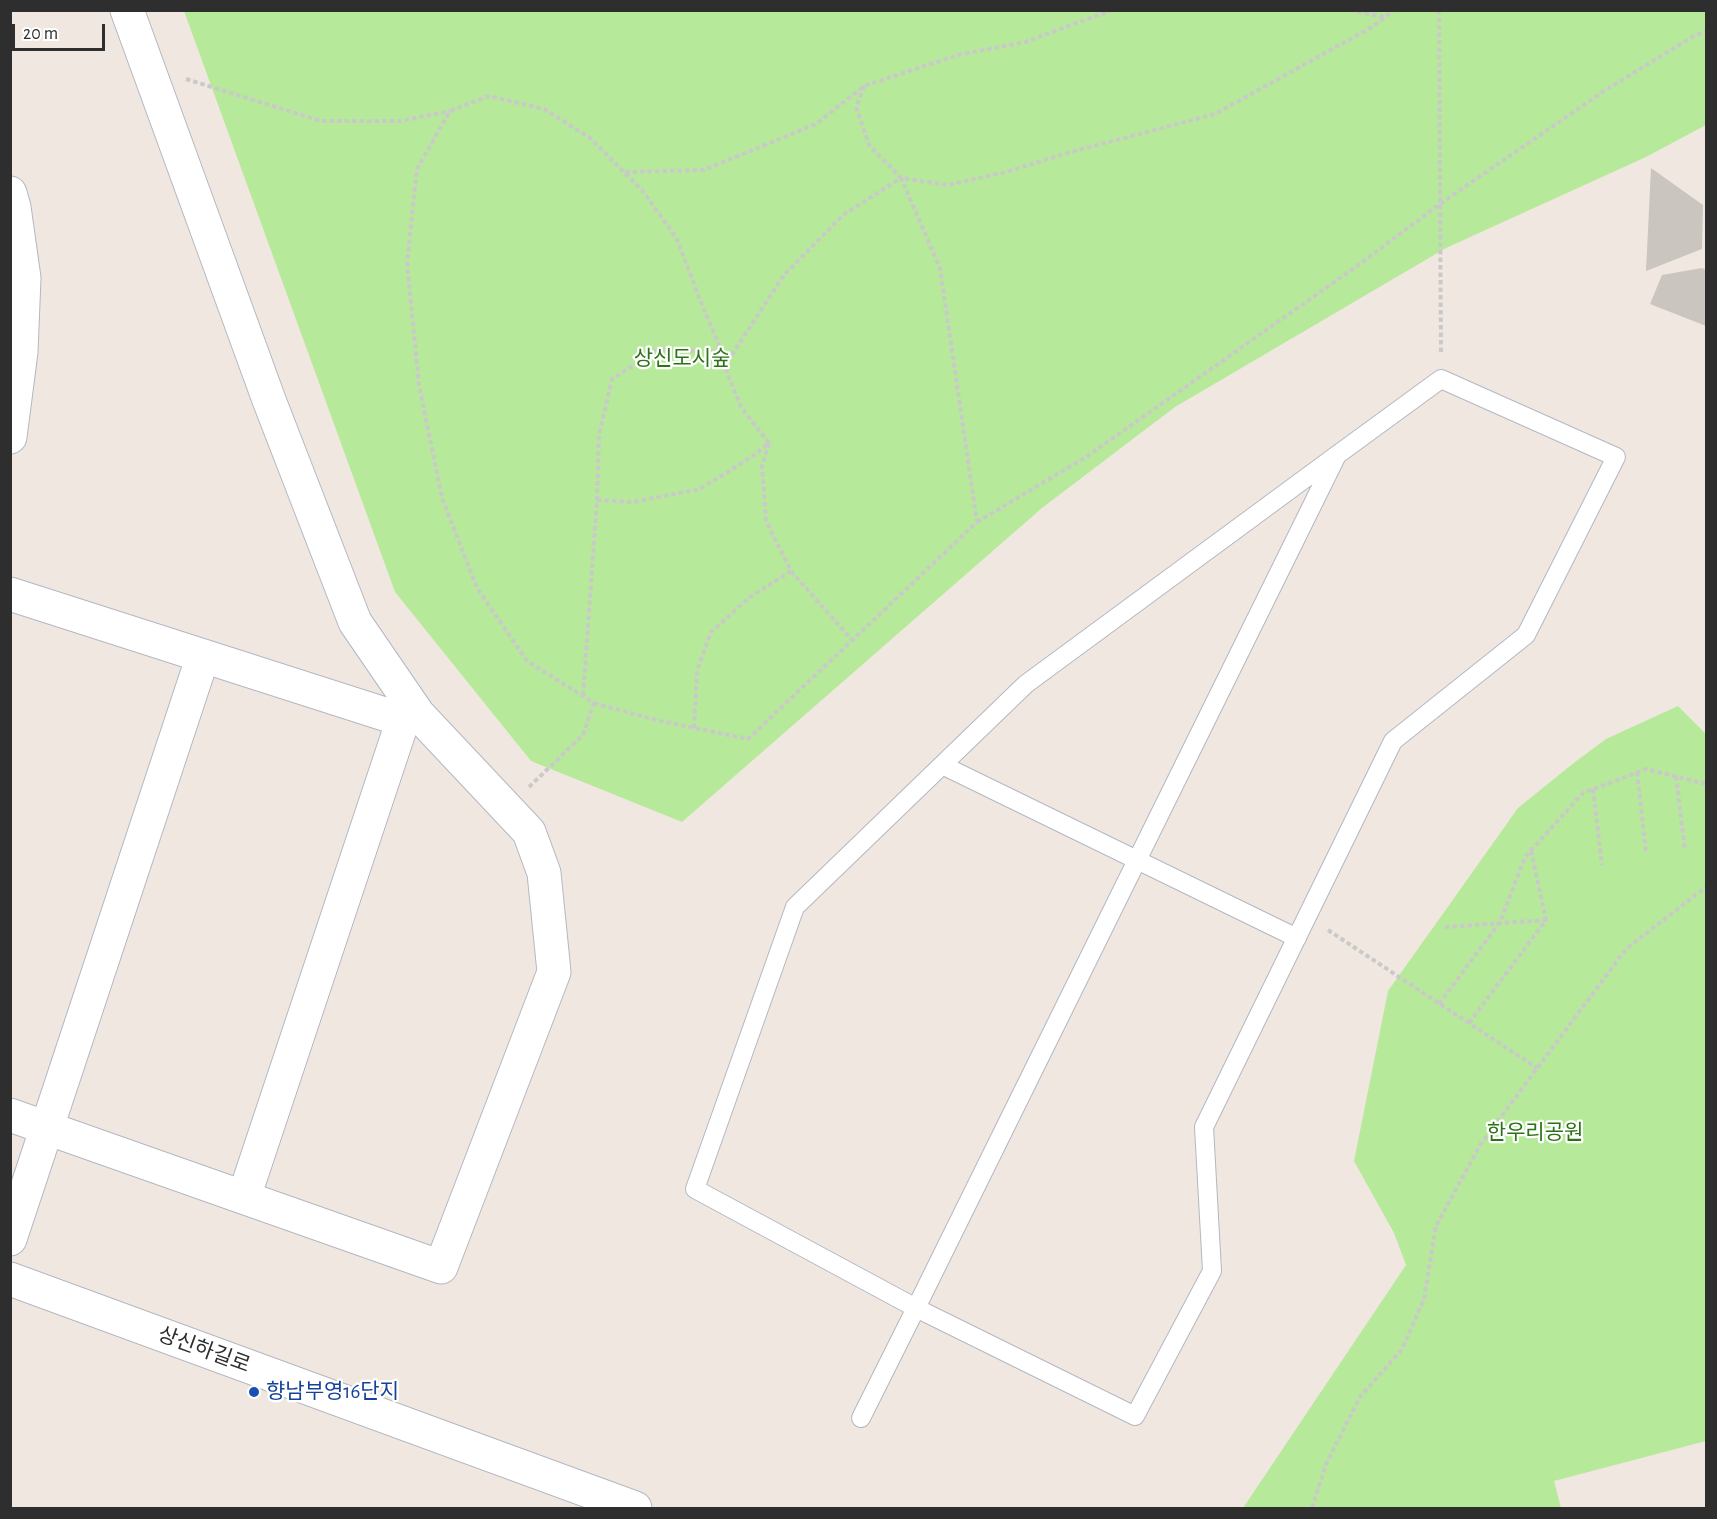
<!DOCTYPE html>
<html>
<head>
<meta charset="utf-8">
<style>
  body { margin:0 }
  #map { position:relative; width:1717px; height:1519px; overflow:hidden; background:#f0e8e0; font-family:"Alegreya Sans",sans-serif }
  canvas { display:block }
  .frame { position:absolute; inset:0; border:12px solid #2e2e2e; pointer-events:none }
  .scale { position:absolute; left:12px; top:24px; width:93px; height:27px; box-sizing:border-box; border:3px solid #2e2e2e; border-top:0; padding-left:8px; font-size:18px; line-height:21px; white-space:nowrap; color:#2e2e2e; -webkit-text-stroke:4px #fff; paint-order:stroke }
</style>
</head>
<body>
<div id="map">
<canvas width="1717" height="1519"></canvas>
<div class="frame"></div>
<div class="scale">20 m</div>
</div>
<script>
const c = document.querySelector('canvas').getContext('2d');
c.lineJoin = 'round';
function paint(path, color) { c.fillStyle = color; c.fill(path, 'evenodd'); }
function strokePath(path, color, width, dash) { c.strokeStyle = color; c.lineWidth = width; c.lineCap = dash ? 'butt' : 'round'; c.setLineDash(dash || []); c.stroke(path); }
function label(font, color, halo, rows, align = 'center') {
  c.font = font + ' "Alegreya Sans","Noto Sans KR",sans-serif'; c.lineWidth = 4.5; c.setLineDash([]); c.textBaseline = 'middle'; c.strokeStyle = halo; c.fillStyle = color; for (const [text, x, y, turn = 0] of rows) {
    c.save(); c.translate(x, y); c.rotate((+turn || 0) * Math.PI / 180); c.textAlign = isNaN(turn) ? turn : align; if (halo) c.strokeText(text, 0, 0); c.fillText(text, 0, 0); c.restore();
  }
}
const green = new Path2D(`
  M184,11H1706V125L1646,157L1446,248L1175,407L1042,508L682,822L531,761L395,592Z
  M1678,706L1706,734V1441L1554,1481L1561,1508H1243L1406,1265L1394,1233L1354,1161L1388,991L1518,808L1575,762L1606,739Z`);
const building = new Path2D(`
  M1651,168L1703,205L1702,249L1646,271Z
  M1702,268L1706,270V326L1650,304L1662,275Z`);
const path = new Path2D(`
  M1350,10L1384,17
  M1439,10L1441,354
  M186,79L321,121H400L450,111
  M864,86L856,107L869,145L901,178L948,185L1006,172L1067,153L1215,114L1372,27L1394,10
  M625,172L704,170L816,124L864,86L958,55L1025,42L1112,10
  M597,500L633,502L700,489L756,454L769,443L741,407L727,372L722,353
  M977,522L1086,457L1357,266L1440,204L1601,93L1692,37L1706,31
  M791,571L852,640
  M594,703L656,720L748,739L977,522L940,268L901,178L843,215L784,275L731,356L722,352
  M694,728L697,671L711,632L750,597L791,571L766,521L762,466L769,443
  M1637,772L1646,852
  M1676,776L1685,850
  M529,787L583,735L594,703L527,661L477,588L442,498L419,385L407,263L417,169L450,111L489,96L544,109L590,138L642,190L677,239L700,300L722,352L659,349L612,379L599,435L597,500L583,696
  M1593,789L1602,865
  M1445,927L1546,920
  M1328,930L1537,1068
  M1439,1004L1500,922L1525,857L1583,793L1646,769L1706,784
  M1469,1023L1546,920L1531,851
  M1312,1508L1326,1464L1360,1397L1402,1349L1424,1299L1436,1226L1480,1145L1626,949L1706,887`);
const lane = new Path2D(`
  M942,765L1297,938
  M861,1418L916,1308L1337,455L1441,379L1616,457L1526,635L1393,741L1204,1127L1212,1271L1135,1416L916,1308L695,1189L795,907L1026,684L1337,455`);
const street = new Path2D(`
  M10,193L14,207L24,278L21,352L10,437
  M10,594L403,720L418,714
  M10,1115L441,1267L554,972L544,873L529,832L418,714L355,622L269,400L127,10
  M244,1197L403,720
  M10,1239L203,656`);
const secondary = new Path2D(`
  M10,1279L635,1508`);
const markers = [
  [254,1392,6,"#1a4fb4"]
];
const parkNames = [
  ["상신도시숲",682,359],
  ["한우리공원",1535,1133]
];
const streetNames = [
  ["상신하길로",204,1350,20]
];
const transitNames = [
  ["향남부영16단지",266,1392]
];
paint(green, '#b7e99a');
paint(building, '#cbc5bf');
strokePath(lane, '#b4b7c2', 20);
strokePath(street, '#b4b7c2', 35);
strokePath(secondary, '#b4b7c2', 35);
strokePath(path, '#c9c9c9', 4, [4.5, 3]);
strokePath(lane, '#fff', 18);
strokePath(street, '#fff', 33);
strokePath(secondary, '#fff', 33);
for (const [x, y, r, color] of markers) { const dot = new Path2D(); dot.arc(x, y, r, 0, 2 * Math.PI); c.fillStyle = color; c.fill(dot); strokePath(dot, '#fff', 2); }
label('21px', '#2d7217', '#fff', parkNames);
label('21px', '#2e2e2e', '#fff', streetNames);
label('21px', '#164399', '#fff', transitNames, 'left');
</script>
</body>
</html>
